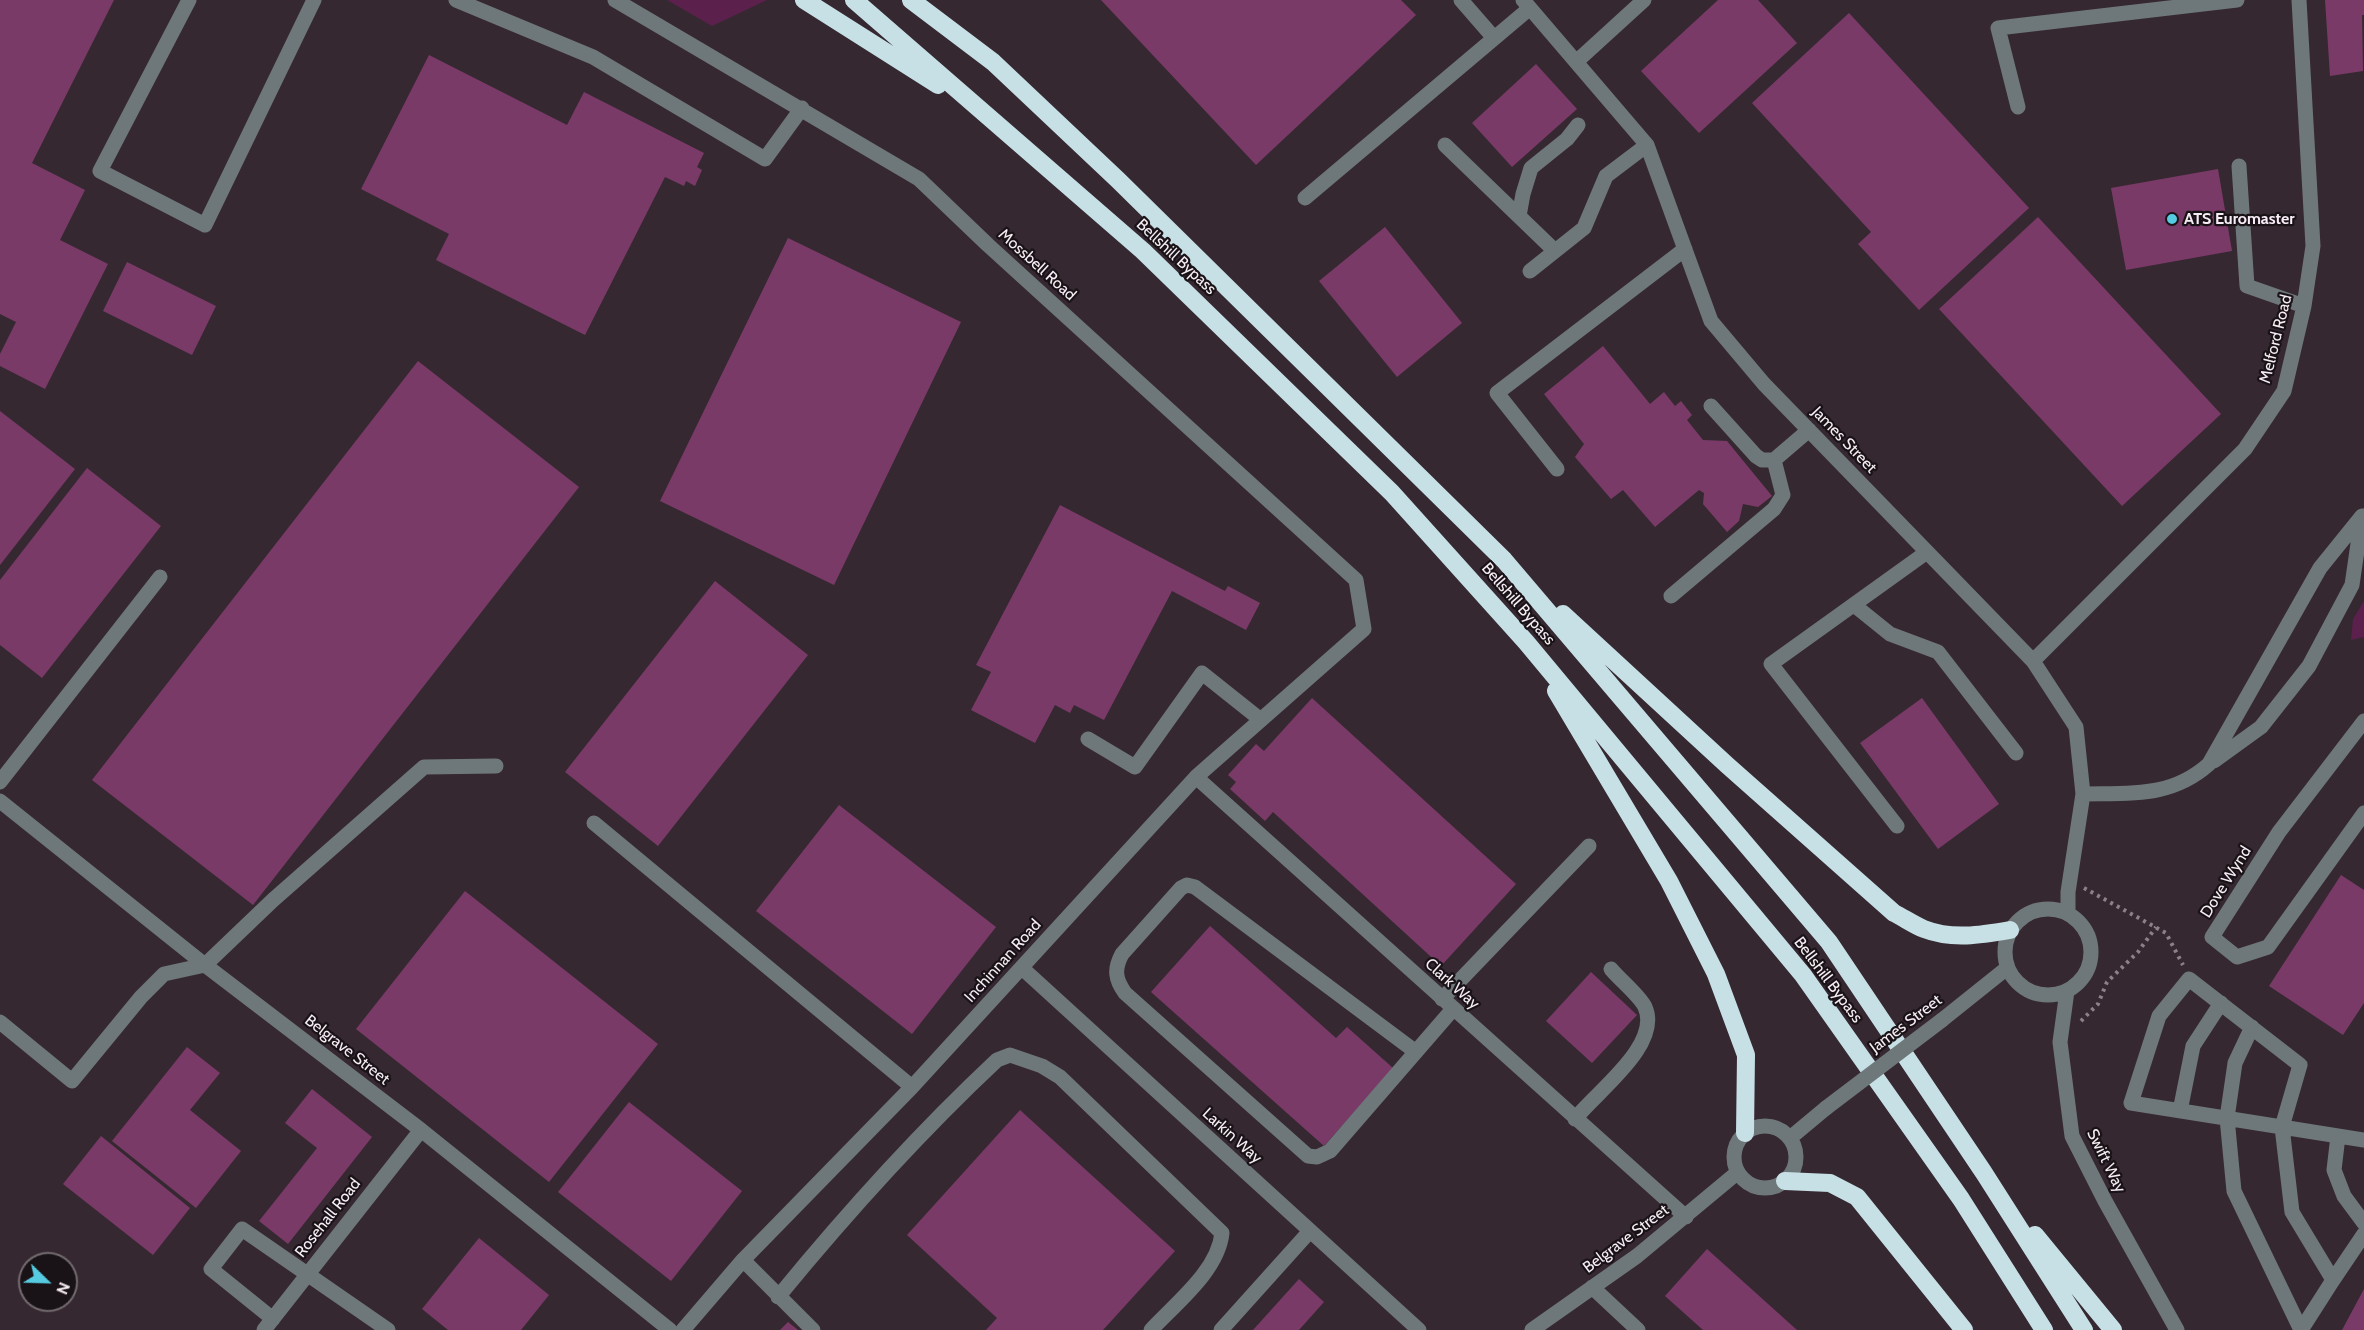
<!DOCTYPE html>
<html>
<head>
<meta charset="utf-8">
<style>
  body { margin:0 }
  #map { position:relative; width:2364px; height:1330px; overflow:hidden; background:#362831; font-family:Cabin,sans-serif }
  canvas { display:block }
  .north { position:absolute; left:18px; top:1252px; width:60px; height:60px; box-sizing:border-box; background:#191317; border:2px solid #726a6f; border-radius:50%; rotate:113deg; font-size:16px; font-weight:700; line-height:24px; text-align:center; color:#f7edf4 }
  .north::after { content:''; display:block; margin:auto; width:21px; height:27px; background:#55cae0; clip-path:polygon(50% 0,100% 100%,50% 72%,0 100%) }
</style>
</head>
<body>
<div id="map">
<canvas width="2364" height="1330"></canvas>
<div class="north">N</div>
</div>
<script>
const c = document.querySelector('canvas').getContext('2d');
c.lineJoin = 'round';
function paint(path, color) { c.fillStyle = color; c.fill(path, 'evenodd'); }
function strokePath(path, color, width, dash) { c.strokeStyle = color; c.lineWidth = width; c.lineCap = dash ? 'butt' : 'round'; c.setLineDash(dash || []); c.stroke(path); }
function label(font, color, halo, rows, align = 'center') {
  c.font = font + ' Cabin,sans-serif'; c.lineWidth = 4.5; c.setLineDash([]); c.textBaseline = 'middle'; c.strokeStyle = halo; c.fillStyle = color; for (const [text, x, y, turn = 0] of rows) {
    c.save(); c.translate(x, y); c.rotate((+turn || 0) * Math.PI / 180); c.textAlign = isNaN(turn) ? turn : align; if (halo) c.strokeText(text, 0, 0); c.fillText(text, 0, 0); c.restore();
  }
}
const green = new Path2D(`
  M667,0H767L712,26Z
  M2364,601V637L2351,640L2353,619Z`);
const building = new Path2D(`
  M0,0H114L32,163L85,190L60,240L108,264L45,389L0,366V354L16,322L0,314Z
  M1101,0H1401L1416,15L1256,165Z
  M1718,0H1758L1797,43L1699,133L1641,71Z
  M2325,0H2364V15H2362L2363,71L2330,76Z
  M1849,13L2029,208L1919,310L1858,244L1871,232L1752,103Z
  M429,55L567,125L584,92L704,153L697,167L702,170L695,186L686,181L684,186L665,177L585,335L436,260L449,234L361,189Z
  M1536,64L1577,109L1512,167L1472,123Z
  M2218,169L2232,251L2126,270L2111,188Z
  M2038,217L2221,414L2122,506L1939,309Z
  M1385,227L1462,323L1397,377L1319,281Z
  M788,238L961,322L834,585L660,501Z
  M127,262L216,306L192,355L103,311Z
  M1603,346L1650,404L1664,392L1675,406L1681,401L1692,415L1687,420L1703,440L1727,441L1772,496L1758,507L1743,504L1739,521L1727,532L1703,504L1704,493L1699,490L1655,527L1623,490L1611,499L1575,457L1584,444L1544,394Z
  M418,361L579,487L253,905L92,780Z
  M0,411L75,469L0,565Z
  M87,468L161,526L42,678L0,645V580Z
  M1060,505L1225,591L1228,586L1260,603L1246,630L1172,591L1104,720L1074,705L1070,713L1055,705L1035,743L971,710L991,672L976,665Z
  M715,581L808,655L658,846L565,772Z
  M1312,698L1516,884L1441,966L1273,812L1265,821L1230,789L1236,782L1228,775L1256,744L1264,751Z
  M1922,698L1999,804L1938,849L1860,743Z
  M839,805L996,927L912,1034L756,911Z
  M2341,875L2364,890V1003L2343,1035L2269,986Z
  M465,891L658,1044L549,1182L356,1029Z
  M1210,926L1336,1038L1347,1027L1393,1068L1324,1146L1151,992Z
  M1591,972L1637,1015L1592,1063L1546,1021Z
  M187,1047L220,1073L190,1110L241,1151L196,1208L112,1141Z
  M312,1089L372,1137L288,1244L259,1221L317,1148L285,1123Z
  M629,1102L742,1191L671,1281L558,1192Z
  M1020,1110L1175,1251L1103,1330H986L997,1318L907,1235Z
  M101,1136L190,1208L153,1255L63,1184Z
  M479,1238L549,1295L521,1330H448L422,1309Z
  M1707,1249L1797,1330H1703L1665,1296Z
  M1299,1279L1324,1302L1299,1330H1253Z
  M2364,1289V1330H2342Z
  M788,1322L798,1330H780Z`);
const path = new Path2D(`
  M2084,888L2166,933L2183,965
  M2081,1021L2098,1004L2107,982L2138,952L2156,927`);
const minor = new Path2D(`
  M189,0L100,171L205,225L314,0
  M456,0L593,57L765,159L802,108
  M615,0L919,179L988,245L1356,580L1364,629L1196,777L912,1087L743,1260L683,1330
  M1461,0L1494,38
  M1523,0L1647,145L1711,321L1764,384L2033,661L2076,727L2083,794L2068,892V913
  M1576,62L1644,0
  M2018,107L1998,28L2237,0
  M1445,145L1555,251
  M2239,166L2247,286L2304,306
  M1305,198L1530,8
  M1519,216L1523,194L1531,168L1567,139L1578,125
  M1530,271L1584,228L1606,176L1647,145
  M1711,406L1756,456L1762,460H1774L1809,430
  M1557,469L1497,393L1685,249
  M1671,596L1774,509L1783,495L1774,460
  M1854,605L1890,634L1938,652L2016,753
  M2033,661L2245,449L2284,391L2304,306L2313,246L2299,0
  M2364,721L2279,832L2212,937L2237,957L2268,947L2364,813
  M1088,739L1135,767L1202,673L1261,720
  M2214,761L2261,727L2309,666L2352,585L2362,516
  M1196,777L1686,1217
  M0,782L160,577
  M2083,794C2130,793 2171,798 2209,764L2320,568L2362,516H2364
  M0,801L205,965L421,1130L670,1330
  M594,823L912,1087
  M1897,826L1771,664L1927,552
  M2005 952a43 43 0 1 1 86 0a43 43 0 1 1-86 0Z
  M1022,968L1419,1330
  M2067,991L2060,1042L2072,1136L2105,1201L2177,1330
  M1442,999L1589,846
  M1942,1020L2007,968
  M0,1022L72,1081L141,997L164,974L205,965L273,900L424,767L496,766
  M2252,1027L2235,1063L2227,1118L2234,1191L2301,1330
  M1416,1052L1195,887L1187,885L1181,888L1122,954C1114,969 1115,979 1125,993L1308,1156L1317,1157L1330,1151L1453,1009
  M2180,1111L2193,1046L2221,1003
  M1575,1119C1596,1092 1662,1045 1645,1007C1640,996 1619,979 1611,969
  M1734 1157a31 31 0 1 1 62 0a31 31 0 1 1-62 0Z
  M2338,1136L2334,1170L2344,1196L2364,1223
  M1790,1138L1826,1108
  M2364,1140L2131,1103L2159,1016L2189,979L2300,1065L2282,1127L2292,1212L2333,1280L2364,1234
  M743,1260L813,1330
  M1592,1287L1638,1330
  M778,1297C846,1214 918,1134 997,1060L1010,1055L1042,1066L1060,1077L1222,1233C1218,1271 1176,1303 1151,1330
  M273,1319L211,1269L242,1229L388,1330
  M264,1330L421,1130
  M1221,1330L1310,1231
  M1532,1330L1637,1256L1738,1172
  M2301,1330L2333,1280`);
const highway = new Path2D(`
  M804,0L938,85
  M854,0L1143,251L1392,493L1526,642L1803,975L1961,1199L2044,1330
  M911,0L993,62L1118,180L1504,560L1829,942L1984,1173L2084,1330
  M1563,614L1727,765L1894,913C1904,918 1914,925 1924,929C1952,940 1981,935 2010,930
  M1556,691L1669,881L1716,974L1746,1055L1745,1133
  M1785,1181L1830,1183L1857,1197L1964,1330
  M2035,1235L2113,1330`);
const minorBridge = new Path2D(`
  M1826,1108L1942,1020`);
const markers = [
  [2172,219,6,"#55cae0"]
];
const poiNames = [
  ["ATS Euromaster",2184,219]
];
const streetNames = [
  ["Bellshill Bypass",1176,257,43],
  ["Mossbell Road",1037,265,42],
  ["Melford Road",2276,339,-76],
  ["James Street",1844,440,46],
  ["Bellshill Bypass",1518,604,49],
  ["Dove Wynd",2226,882,-58],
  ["Inchinnan Road",1003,961,-48],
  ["Bellshill Bypass",1828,980,53],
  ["Clark Way",1452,984,42],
  ["James Street",1906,1024,-37],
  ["Belgrave Street",347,1050,38],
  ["Larkin Way",1232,1136,42],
  ["Swift Way",2106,1161,64],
  ["Rosehall Road",328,1218,-52],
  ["Belgrave Street",1626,1239,-37]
];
paint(green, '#5b214c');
paint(building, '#7a3a68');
strokePath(path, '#8d8189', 4, [3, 4.5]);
strokePath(minor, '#6e787a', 15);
strokePath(highway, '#c7e0e6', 18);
strokePath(minorBridge, '#6e787a', 15);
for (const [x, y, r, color] of markers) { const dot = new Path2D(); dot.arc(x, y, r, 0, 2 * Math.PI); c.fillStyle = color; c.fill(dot); strokePath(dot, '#191317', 2); }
label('bold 16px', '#f7edf4', '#191317', poiNames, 'left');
label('16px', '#f7edf4', '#191317', streetNames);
</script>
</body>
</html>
